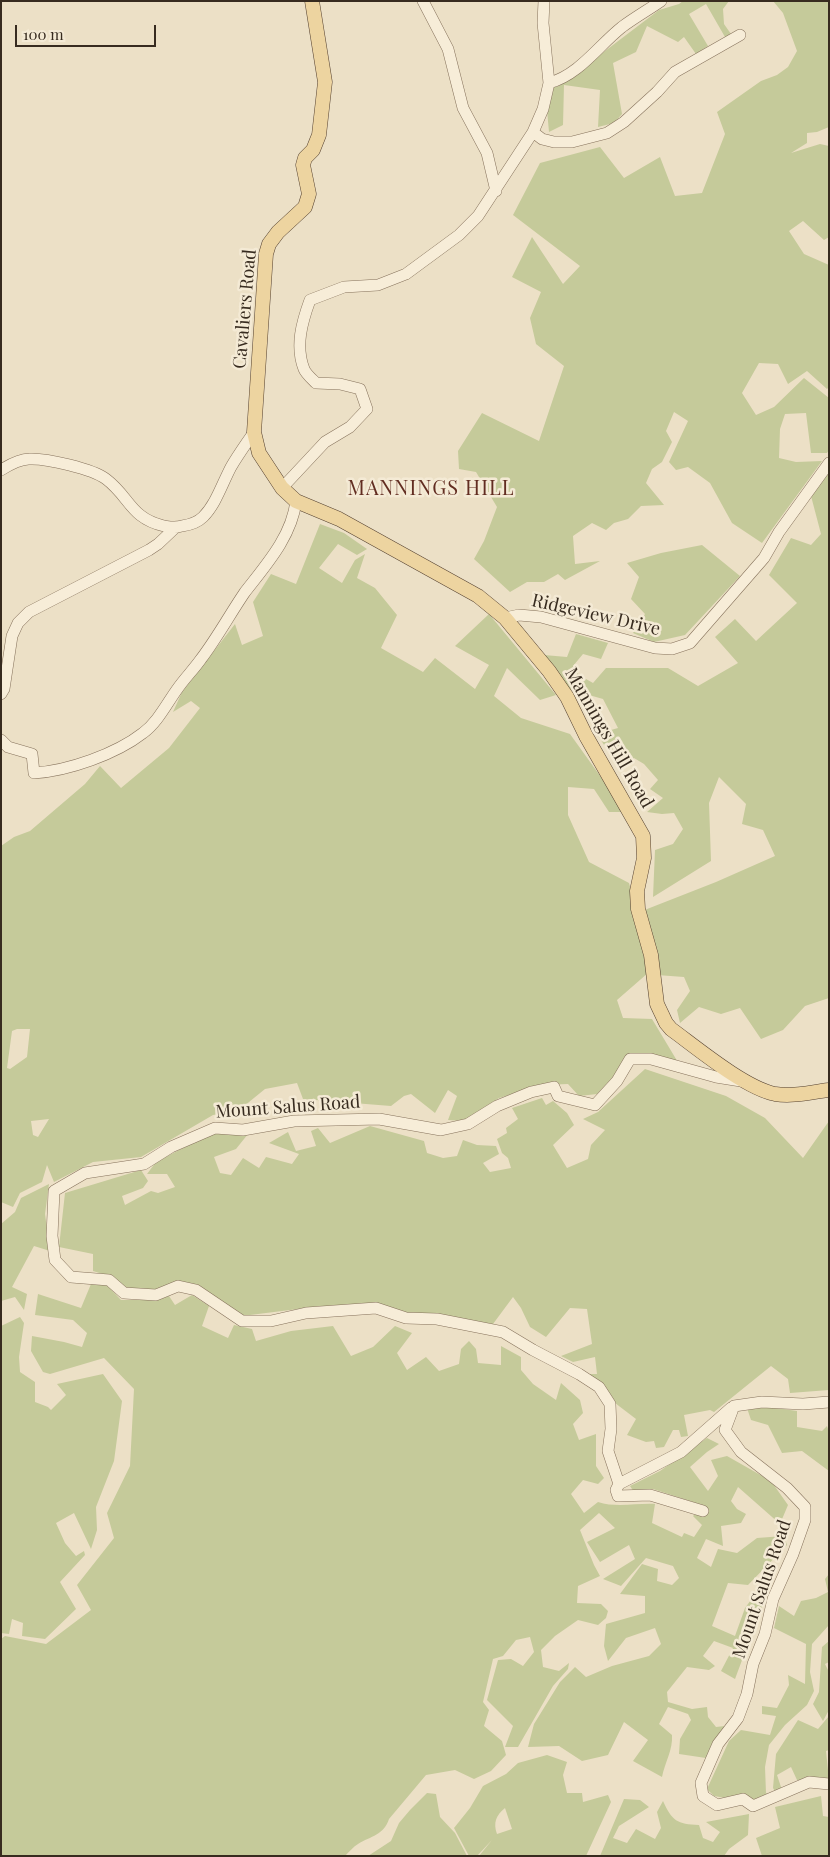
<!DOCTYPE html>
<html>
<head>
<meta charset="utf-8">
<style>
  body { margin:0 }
  #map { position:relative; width:830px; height:1857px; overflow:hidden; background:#ece0c6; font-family:"Playfair Display",serif }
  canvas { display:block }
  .frame { position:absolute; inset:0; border:2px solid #372b1f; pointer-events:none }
  .scale { position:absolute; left:15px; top:25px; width:141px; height:22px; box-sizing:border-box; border:2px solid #372b1f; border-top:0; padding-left:6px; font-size:15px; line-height:18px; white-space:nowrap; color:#372b1f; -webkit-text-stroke:4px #f4ead5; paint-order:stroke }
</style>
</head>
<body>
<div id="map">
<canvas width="830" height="1857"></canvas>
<div class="frame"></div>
<div class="scale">100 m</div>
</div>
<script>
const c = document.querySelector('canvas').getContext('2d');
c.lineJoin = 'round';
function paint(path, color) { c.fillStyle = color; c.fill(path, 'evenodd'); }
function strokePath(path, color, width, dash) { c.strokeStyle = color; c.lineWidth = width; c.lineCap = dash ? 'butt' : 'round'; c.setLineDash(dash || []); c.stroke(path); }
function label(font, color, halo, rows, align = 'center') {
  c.font = font + ' "Playfair Display",serif'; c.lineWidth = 5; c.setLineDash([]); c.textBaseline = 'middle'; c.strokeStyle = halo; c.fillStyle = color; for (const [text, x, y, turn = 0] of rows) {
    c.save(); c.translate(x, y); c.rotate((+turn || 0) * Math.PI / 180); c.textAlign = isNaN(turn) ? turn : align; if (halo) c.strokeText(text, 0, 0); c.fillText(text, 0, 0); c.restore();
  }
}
const green = new Path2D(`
  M683,1H729L723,9L724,24L731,34L725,37L706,4L689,14L708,46L696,54L684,37L678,42L647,26L636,52L613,63L622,114L614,123L598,127L600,90L564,85L563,125L549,132L547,110L552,87L559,86L659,10L679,4Z
  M773,1H829V127L817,132L807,133V143L791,153L820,144L829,146V237L824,240L803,221L789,231L804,254L829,265V387L827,389L807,371L788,384L778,364L759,363L742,393L756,415L774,407L804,378L829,398V450L827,453H811L806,413L785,414L780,429L779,458L796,462L822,461L762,543L732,523L710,483L688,467L676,470L669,462L688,421L674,412L666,431L672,442L662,462L652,469L646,483L664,505L641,506L628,519L614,523L606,530L592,523L573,536L575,564L600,561L565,580L558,574L544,582H527L510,592L474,559L484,541L497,507L476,472L459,469L458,451L482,413L539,441L564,366L536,344L530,318L541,292L512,277L532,237L563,284L580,266L513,215L540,163L600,147L624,178L660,157L675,196L702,193L725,134L717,112L761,81L777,75L788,67L797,51L783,13Z
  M829,469V998L805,1006L783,1030L761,1039L740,1008L721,1014L699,1007L680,1023L677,1010L690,991L684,977L657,975L642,911L716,882L775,856L763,830L742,824L746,804L719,777L709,803L711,861L653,897L655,850L673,844L683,829L674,813L662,814L647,812L663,798L650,789L658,780L644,764L634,758L619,768L597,734L618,728L603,699L568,689L544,655L567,657L576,634L608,643L601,659L583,654L573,666L579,675L593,683L606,668H668L698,686L738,663L715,637L735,619L756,641L797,603L769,575L791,538L811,545L821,534L811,496Z
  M320,524L344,533L367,549L357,555L338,544L319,568L342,583L355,560L365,554L357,578L375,588L397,615L381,648L423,672L435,658L475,689L489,665L455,646L489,614L556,695L540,700L507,668L494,696L521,718L570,734L626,812H609L594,789L568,787V815L589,862L629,883L649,962L648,973L617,1000L623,1018L652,1019L679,1064L630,1059L597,1094L579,1096L568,1084L542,1085L499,1098L463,1121L448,1120L457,1096L448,1090L435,1113L411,1094L404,1096L391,1106L303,1099L297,1083L265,1089L238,1111L213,1115L141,1157L93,1162L54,1182L47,1165L42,1182L20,1193L13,1207L1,1202V846L14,837L30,831L85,784L100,766L121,788L169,748L200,708L191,701L173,712L182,692L235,624L242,645L263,636L253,602L271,574L296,584ZM17,1029H30L27,1057L10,1069L7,1068L12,1031ZM49,1119L38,1137L33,1135L31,1121Z
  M702,545L740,576L685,635L654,642L633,633L645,614L631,599L639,577L627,563L661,553Z
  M645,1069L726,1096L765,1118L803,1158L829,1121V1390L790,1393L788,1379L771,1366L714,1412L710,1410L684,1415L688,1436L681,1437L679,1430H673L664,1447L656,1448L654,1441L646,1442L627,1435L636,1419L615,1403L588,1374H597L595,1357L573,1362L561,1356L592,1344L587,1309L570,1308L546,1337L530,1327L521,1308L513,1297L493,1324L405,1313L322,1306L242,1316L194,1285L155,1291L125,1288L109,1276L93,1271V1254L59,1247L65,1193L141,1170L148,1181L143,1188L122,1196L125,1205L151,1191L158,1193L175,1187L167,1174H147L156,1162L210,1134H248L236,1149L214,1157L220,1173L231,1175L243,1158L259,1168L266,1157L292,1164L299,1154L269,1143L288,1132L296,1151L316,1146L311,1131L318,1128L330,1143L370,1126L424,1141L427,1153L443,1158L457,1156L463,1140L477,1145L496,1146L499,1154L483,1163L490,1172L511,1168L508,1158L502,1153L497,1139L507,1133L506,1128L518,1119L512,1108L542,1098L546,1105L553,1101L567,1113L574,1125L553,1145L567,1168L588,1159L591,1145L605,1130L583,1119L598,1112Z
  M49,1184L45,1214L50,1251L34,1246L12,1287L27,1294L24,1310L15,1297L1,1301V1224L15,1212L21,1198Z
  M87,1280L106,1284L121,1300H156L169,1296L175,1305L192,1295L209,1306L202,1326L228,1338L234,1325L252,1329L256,1341L291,1331L333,1326L351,1356L373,1347L395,1326L412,1333L397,1353L407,1370L426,1357L439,1371L459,1364L461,1349L469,1341L476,1349L478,1363L501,1365V1346L521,1357V1370L533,1384L556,1400L561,1383L580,1400L583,1413L573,1424L579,1440L596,1434V1466L604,1478L598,1484L583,1480L571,1494L584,1513L598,1502C616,1508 637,1503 655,1504L652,1523L682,1537L684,1533L694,1537L702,1525L693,1516L696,1513L709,1511L702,1505L653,1489L634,1492L630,1486L660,1471L707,1438L719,1444L707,1452L690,1467L708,1491L718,1476L711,1460L727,1456L771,1481L788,1505L780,1524L738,1487L731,1501L737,1509L746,1514L741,1523L721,1526L723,1546L706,1539L697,1558L711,1567L718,1549L737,1553L757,1538L784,1536L787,1545L748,1585L728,1583L712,1626L735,1636L745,1608L762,1585L767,1593L735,1679L721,1671L733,1648L714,1641L703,1656L715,1666L709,1670L687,1667L667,1692L668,1702L692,1709L707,1707L708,1717L716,1727L725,1726L712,1744L706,1758L679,1754L680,1739L691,1720L688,1714L668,1707L659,1724L672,1735C673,1750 665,1762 662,1777L633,1761L648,1740L624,1722L608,1755L582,1761L559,1746L528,1747L534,1724L560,1682L575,1667L586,1677L612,1666L649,1656L661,1644L655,1628L626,1638L608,1661L604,1646L606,1624L645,1613V1596L620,1594L642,1564L658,1569L657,1581L672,1585L679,1578L673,1566L646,1558L621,1586L603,1579L635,1559L629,1545L600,1562L587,1542L615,1528L599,1513L580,1530L594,1565L600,1576L578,1586L577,1603L601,1604L608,1611L606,1618L598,1625L578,1620L555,1636L541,1650L543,1667L559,1671L569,1663L568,1669L553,1686L518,1747H505L513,1726L487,1700L498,1660L511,1659L523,1666L534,1652L530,1637L516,1640L503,1656L493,1659L483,1702L489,1710L484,1726L502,1741L506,1755L491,1771L474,1779L455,1770L426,1775L389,1819C384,1835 371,1836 358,1844C353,1847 349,1852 345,1856H3L1,1854V1639L5,1636L46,1644L91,1610L77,1585L114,1538L107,1513L130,1466L134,1389L104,1358L50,1374L43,1372L31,1351L32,1336L64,1342L82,1347L87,1333L73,1320L35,1315L38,1294L81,1308L91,1284Z
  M20,1317L24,1323L19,1357L20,1372L35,1382V1402L48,1407L51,1410L66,1395L57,1384L103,1374L122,1401L114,1461L96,1507L97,1530L91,1549L74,1513L56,1523L65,1543L76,1556L84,1551L85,1555L60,1582L76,1609L45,1639L22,1636L23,1623L12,1619L9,1634L1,1633V1326Z
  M747,1408H776L797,1411V1427L822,1431L827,1426L829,1432V1471L802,1451L782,1453L768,1425L751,1420Z
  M829,1574V1625L812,1644L810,1672L814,1691L807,1705L785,1725L769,1745L765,1767L766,1793L770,1796L754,1803L714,1796L707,1789L729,1741L741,1730L770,1735L776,1716L762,1714V1706L777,1708L789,1685L788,1675L805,1684L806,1644L774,1628L779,1606L794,1616L801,1601L816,1598L828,1592L825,1579Z
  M829,1641V1662L825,1664L829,1672V1710L823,1721L813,1704L819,1692L822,1647Z
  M829,1716V1750L826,1751L829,1780H797L791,1767L777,1775L782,1790L776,1793L773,1788L776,1754L798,1720L818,1729Z
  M547,1755L567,1762L563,1775L567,1793H582L583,1802L608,1795L611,1802L586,1856H479L492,1840L477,1856H469L454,1828L470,1808L483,1786L506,1774L518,1763ZM505,1808L512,1829L497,1834C493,1823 496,1815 505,1808Z
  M427,1793L436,1794L440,1817L455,1833L467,1856H368L391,1841L399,1823L410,1810Z
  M821,1796L823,1816L829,1817V1856H762L756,1838L780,1828L775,1807Z
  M624,1799L640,1800L649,1807L619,1826L613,1838L627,1843L636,1829L655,1839L661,1828L657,1812L663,1801C672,1821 677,1824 699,1825L703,1838L713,1842L720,1832L706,1822L749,1814L748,1835L729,1849L724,1856H600Z`);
const minor = new Path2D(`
  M423,1L448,49L463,108L487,153L496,191
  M549,83C579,75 598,46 622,27C634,18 648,10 661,1
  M533,132L542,139L554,142H572L607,133L624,122L657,92L675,72L740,35
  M1,470C9,465 20,459 29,459C46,458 93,469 106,479C130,497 130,518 164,526C171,527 175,528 182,526C189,525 198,522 203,517C216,504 222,484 231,467C238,455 246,444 254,432
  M282,488L325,442L350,427L367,409L360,389L340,384L316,383C312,379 306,374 304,369C295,346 302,322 310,300L344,287L378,285L406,274L459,235L478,216L533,132L543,109L549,83L543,23L544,1
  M505,618L519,615L541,617L655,648L672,649L690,643L764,558L779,532L829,463
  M1,694L4,689L12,636L18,623L29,612L149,550L158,544L175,528
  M1,740L8,747L32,754L34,773C68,771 116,754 143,733C158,722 167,703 178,688C185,678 194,669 201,659C217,638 230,614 245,592C266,565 292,536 296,501
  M829,1402L803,1404L762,1402L734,1406L725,1430L741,1452L787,1488L805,1507V1520L793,1554L773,1599L765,1634L753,1664L747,1694L738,1718L718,1744L701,1783L703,1796L717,1805L743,1799L753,1806L809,1782L829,1784
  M619,1484L608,1451L611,1429L610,1404L599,1387L579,1374L533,1350L503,1332L437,1319L406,1318L376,1308L306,1313L271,1321H242L196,1290L178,1286L156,1295L124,1293L109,1280L71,1277L55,1260L52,1236L54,1191L85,1173L144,1164L171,1147L215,1128L243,1130L294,1121L379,1119L441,1130L468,1124L497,1106L531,1092L554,1087L558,1096L595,1105L617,1081L630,1059H651L716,1077L741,1081
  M703,1511L650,1495L618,1496L616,1490L619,1484L681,1452L731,1408`);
const major = new Path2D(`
  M312,1L325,82L319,135L313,150L305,158L303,165L309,194L305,207L278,232L269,244L266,254L254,432L259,453L282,488L296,501L339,519L478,596L505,618L549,671L567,697L586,736L643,836L644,858L637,891L638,909L651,955L657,1004L666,1023L671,1029C697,1048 745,1088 775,1094C793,1097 811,1092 829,1090`);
const streetNames = [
  ["Cavaliers Road",245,309,-85],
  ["Ridgeview Drive",596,615,13],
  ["Mannings Hill Road",609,738,60],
  ["Mount Salus Road",288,1107,-4],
  ["Mount Salus Road",762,1589,-71]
];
const quarterNames = [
  ["MANNINGS HILL",431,489]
];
paint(green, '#c5ca9a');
strokePath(minor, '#86725c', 12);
strokePath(major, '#544030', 15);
strokePath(minor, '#f7edd8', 11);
strokePath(major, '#edd4a0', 14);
label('18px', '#372b1f', '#f4ead5', streetNames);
c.letterSpacing = '1px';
label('20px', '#622d21', '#f4ead5', quarterNames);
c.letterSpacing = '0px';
</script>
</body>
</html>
